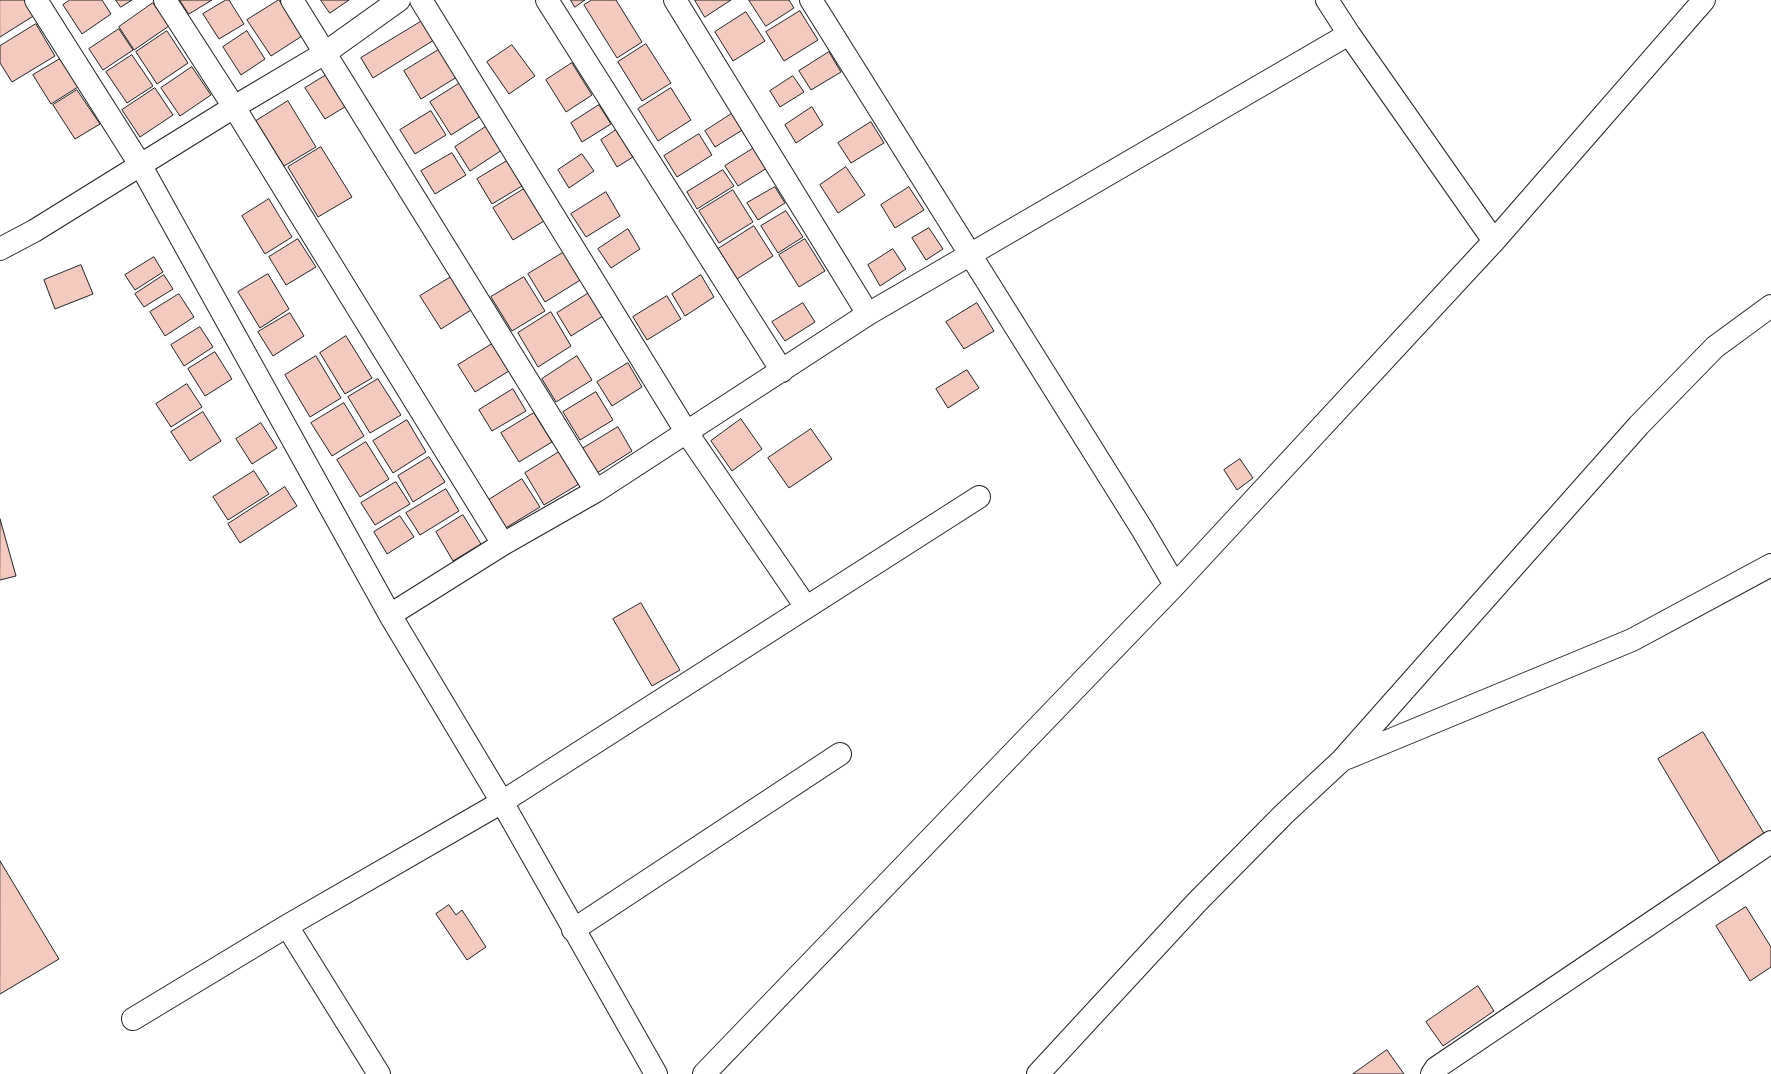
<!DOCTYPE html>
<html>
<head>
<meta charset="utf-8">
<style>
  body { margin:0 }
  canvas { display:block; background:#fff }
</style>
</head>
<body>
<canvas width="1771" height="1074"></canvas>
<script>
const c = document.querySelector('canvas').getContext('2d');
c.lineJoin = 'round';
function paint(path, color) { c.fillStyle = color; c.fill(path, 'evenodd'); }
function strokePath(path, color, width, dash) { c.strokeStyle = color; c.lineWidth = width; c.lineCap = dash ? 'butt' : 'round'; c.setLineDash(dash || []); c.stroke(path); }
const building = new Path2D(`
  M0,0H25L35,15L0,37Z
  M70,0H102L111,14L82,34L63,5Z
  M116,0H132L121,7Z
  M180,0H212L189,14Z
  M226,0H229L244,24L219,39L203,14Z
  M279,0L302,36L271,56L247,20Z
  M321,0H349L330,13Z
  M571,0H585L575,7Z
  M592,0H616L642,42L617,58L584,5Z
  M695,0H731L705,17Z
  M749,0H789L794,8L766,26Z
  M153,3L169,26L134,50L119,27Z
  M800,11L818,40L784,61L766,32Z
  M746,12L765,41L733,61L715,32Z
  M422,21L434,40L373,78L361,58Z
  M36,24L55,56L12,82L0,63V46Z
  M119,29L133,50L103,70L89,49Z
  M167,31L188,63L157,84L136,52Z
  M247,31L265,59L241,75L223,47Z
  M646,44L671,83L642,101L618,62Z
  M512,45L535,76L509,94L487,62Z
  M440,49L457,77L421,99L404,71Z
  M829,52L841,72L811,90L799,71Z
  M132,55L153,86L127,103L106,72Z
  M60,59L78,87L51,104L33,75Z
  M572,63L592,95L566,112L546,80Z
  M192,67L211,95L180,116L161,88Z
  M328,74L348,105L325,119L305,88Z
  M793,76L804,92L780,107L770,91Z
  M460,83L481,116L451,135L430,102Z
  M155,88L173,115L140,137L122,110Z
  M671,88L691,120L658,141L638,109Z
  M77,90L100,124L75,139L53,105Z
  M288,101L316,147L284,166L256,121Z
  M599,105L611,124L582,142L571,123Z
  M812,107L823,125L796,143L785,125Z
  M431,111L446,135L415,154L400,130Z
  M733,113L744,129L715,147L705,131Z
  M871,122L884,143L851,163L838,143Z
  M487,126L502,150L470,171L455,147Z
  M616,130L633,157L617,167L601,140Z
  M699,134L712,155L677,177L664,156Z
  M321,147L352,197L318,217L288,167Z
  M754,148L767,168L738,186L725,166Z
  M452,153L466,175L435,194L421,171Z
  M582,154L594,171L569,188L558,170Z
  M507,161L522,186L492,204L477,179Z
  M846,167L865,195L838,213L820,185Z
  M723,170L734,186L697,209L687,192Z
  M775,187L785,203L758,220L747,203Z
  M909,187L924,210L895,228L881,205Z
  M524,189L544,221L513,240L493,208Z
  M733,190L753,222L719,243L699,211Z
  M606,192L620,216L586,237L571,214Z
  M269,199L292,237L265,254L242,216Z
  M786,211L803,237L778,253L761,226Z
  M754,226L773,256L737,279L718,249Z
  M929,228L943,249L926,260L912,238Z
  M628,229L640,249L611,268L598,249Z
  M298,239L316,267L286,285L269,257Z
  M805,239L825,271L799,287L779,255Z
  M893,249L906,269L880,286L868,265Z
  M566,251L582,279L545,302L528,274Z
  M154,257L163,272L135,290L125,275Z
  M81,265L93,294L55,309L44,280Z
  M268,274L289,309L260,328L238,292Z
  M164,275L173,289L144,307L135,294Z
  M701,275L714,297L685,316L672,294Z
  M451,277L471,310L441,329L420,296Z
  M524,277L545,311L512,331L491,297Z
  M589,293L603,316L571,336L557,313Z
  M179,294L194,317L165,336L150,312Z
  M667,296L681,319L647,340L633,317Z
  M803,303L815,322L785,341L772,322Z
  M977,303L994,331L964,349L946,322Z
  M551,312L571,346L538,367L518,333Z
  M290,313L304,336L273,356L258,332Z
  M200,327L213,347L184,366L171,345Z
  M346,336L372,378L345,394L320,353Z
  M492,344L509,371L475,392L458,365Z
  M215,352L232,379L205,396L188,369Z
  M316,356L341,398L310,417L285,375Z
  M577,356L592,380L556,402L542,379Z
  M628,363L642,387L612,406L597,382Z
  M967,370L979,388L948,408L936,389Z
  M378,379L401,415L370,433L348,397Z
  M187,384L202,407L171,427L156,404Z
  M513,389L526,411L492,431L479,410Z
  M596,392L613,420L580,440L563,412Z
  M344,403L364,436L332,456L311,423Z
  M203,412L221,441L190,461L171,432Z
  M534,413L552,442L519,462L501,433Z
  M741,419L762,449L732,471L711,441Z
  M407,420L426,452L393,473L373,441Z
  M261,423L277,448L252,464L236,439Z
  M618,427L632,451L597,473L582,449Z
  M811,429L832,459L789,488L768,458Z
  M366,442L389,479L360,497L337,460Z
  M559,452L579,484L544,505L525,473Z
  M429,457L445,482L413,502L398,476Z
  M1240,459L1253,478L1237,490L1224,470Z
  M254,471L269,494L228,520L213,497Z
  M522,479L540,507L504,529L487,501Z
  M396,482L410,504L375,525L361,503Z
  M285,487L297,506L240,543L228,524Z
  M446,489L459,511L420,535L406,513Z
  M463,515L481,544L453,561L436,532Z
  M400,516L414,537L387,554L374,532Z
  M0,519L16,576L0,580Z
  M641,603L680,670L652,686L613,619Z
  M1703,732L1765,835L1720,863L1658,759Z
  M0,861L59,959L0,994Z
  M449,905L456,915L462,910L486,947L467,960L436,914Z
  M1746,907L1771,947V967L1750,981L1716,926Z
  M1478,986L1494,1011L1443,1046L1426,1022Z
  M1387,1050L1404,1074H1353Z`);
const minor = new Path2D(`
  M36,0L141,166L390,615L502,802L656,1074
  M165,0L234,107L503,544
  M292,0L596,491
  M421,0L687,433L806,607
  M547,0L782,371
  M675,0L868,314
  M811,0L1142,529L1175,585
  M1327,0L1349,34L1494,241
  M0,249L34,231L234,107L325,53L399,0
  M390,615L503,544L596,491L868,314L1349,34
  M1347,758L1632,640L1771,565
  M287,926L379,1074
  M573,930L840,754
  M133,1019L287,926L502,802L979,497
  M704,1074L1175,585L1494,241L1704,0
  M1038,1074L1197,902L1284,814L1342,760L1639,425L1715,347L1771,306
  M1432,1074L1436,1068L1771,842`);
paint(building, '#f3c9c0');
strokePath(building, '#222', 1);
strokePath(minor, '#222', 24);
strokePath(minor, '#fff', 22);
</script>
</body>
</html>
